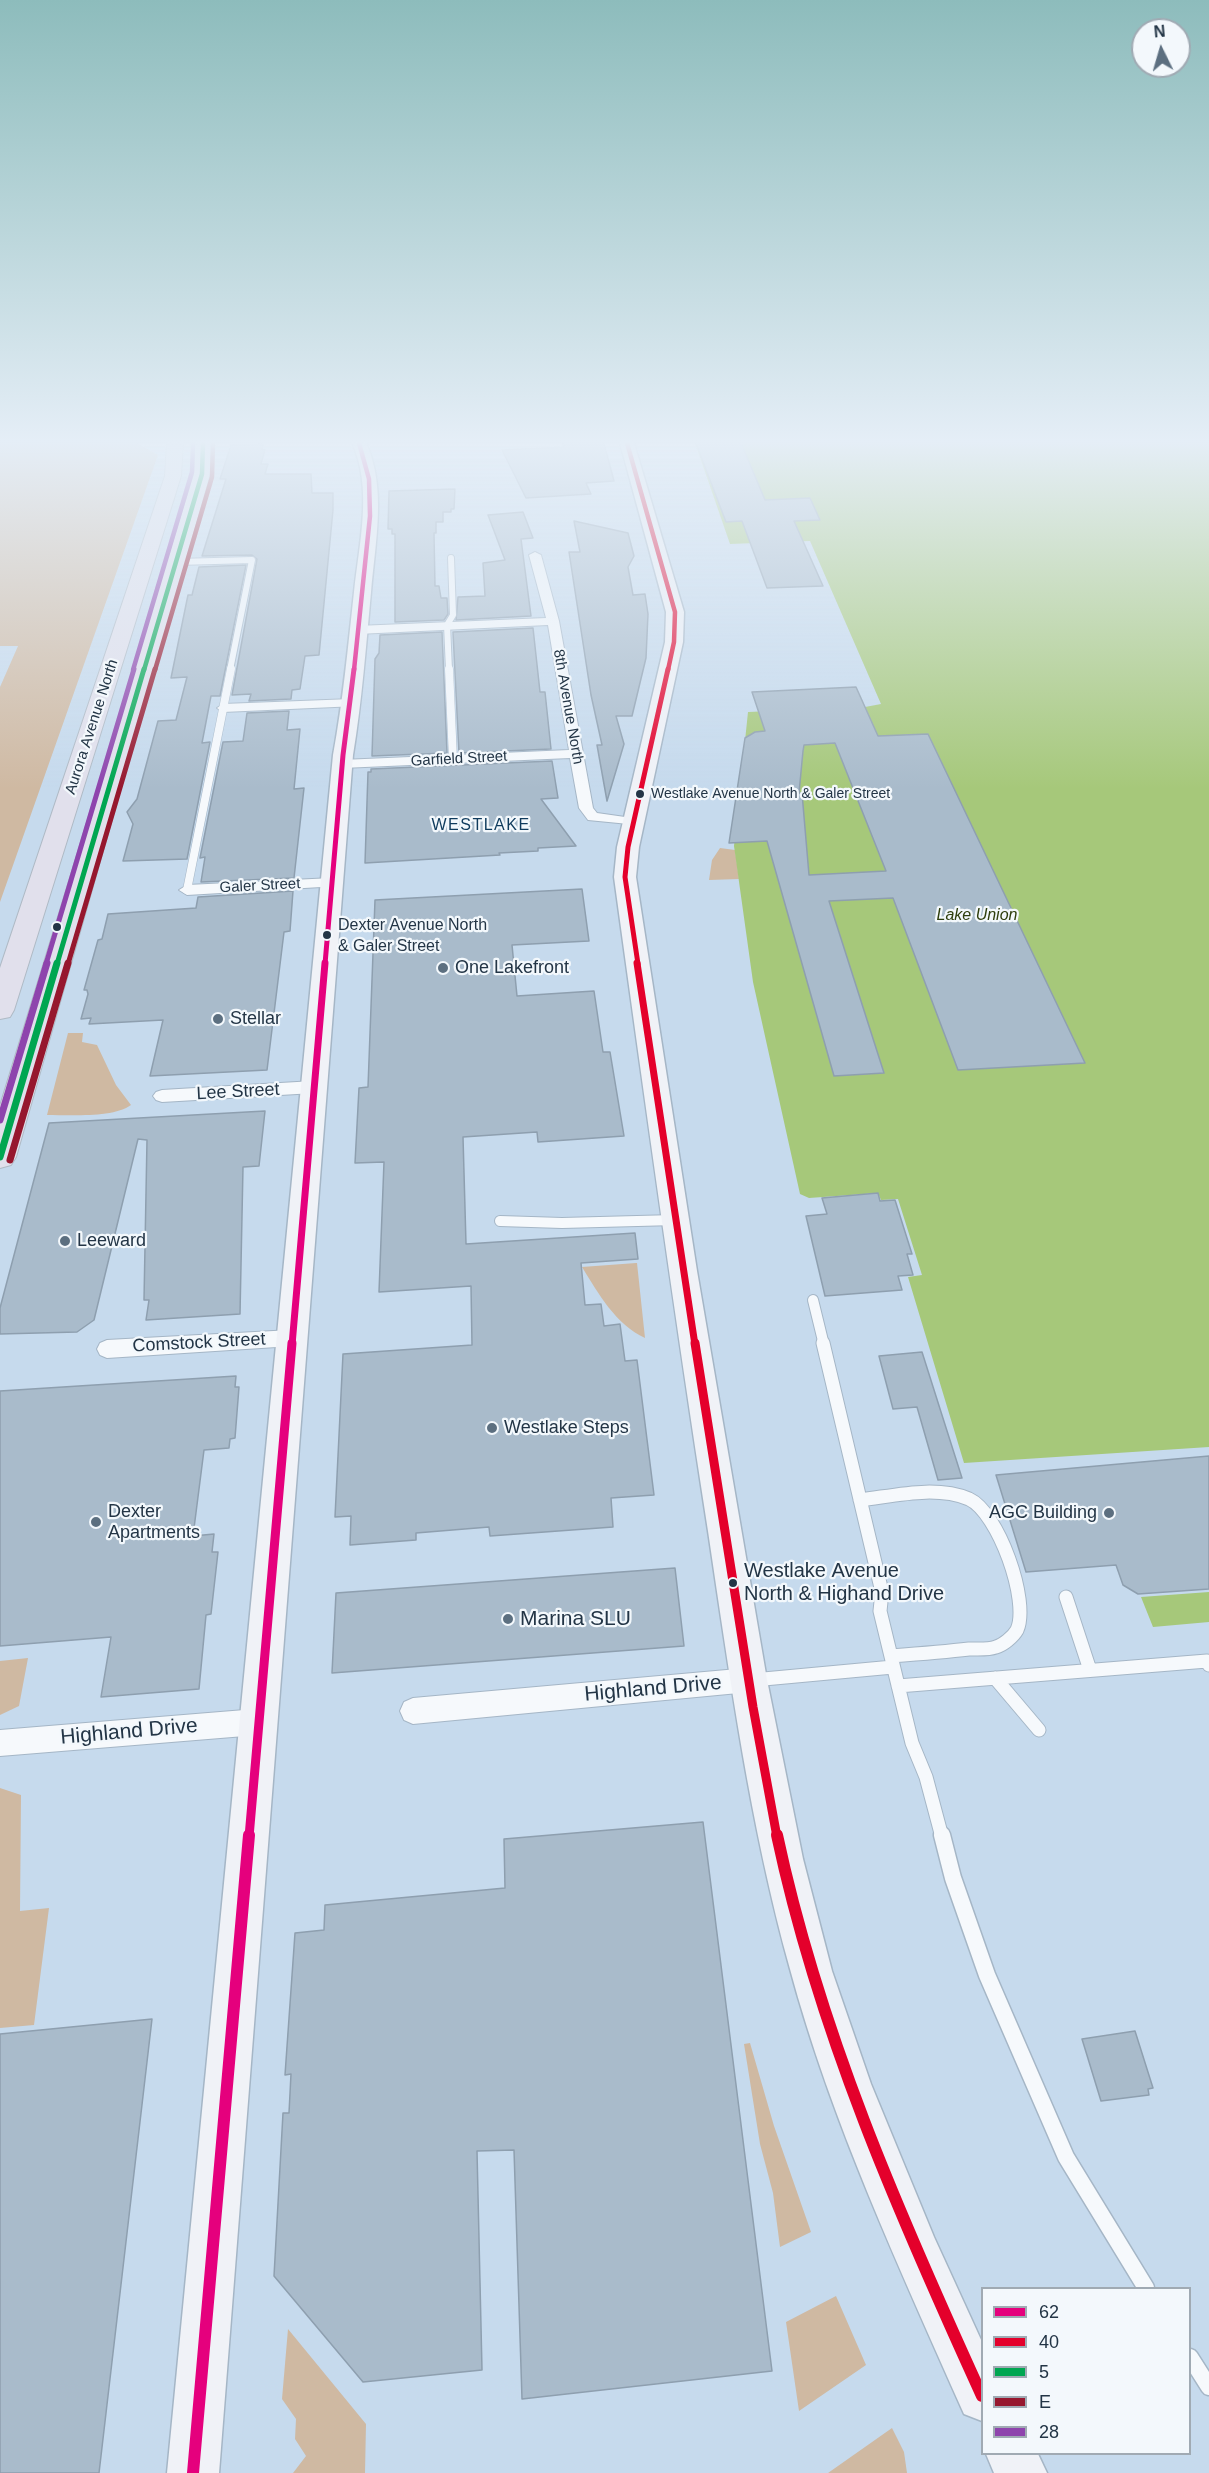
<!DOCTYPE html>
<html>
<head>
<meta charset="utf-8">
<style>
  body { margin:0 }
  #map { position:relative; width:1209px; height:2473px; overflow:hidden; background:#c6daed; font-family:Arial,sans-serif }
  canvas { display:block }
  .legend { position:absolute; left:981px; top:2287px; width:210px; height:168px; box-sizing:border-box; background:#f3f8fc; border:2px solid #a0aab3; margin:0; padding:8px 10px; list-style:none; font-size:18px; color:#233546 }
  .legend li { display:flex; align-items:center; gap:12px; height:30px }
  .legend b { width:30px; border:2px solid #a0aab3 }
  .north { position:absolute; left:1131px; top:18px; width:60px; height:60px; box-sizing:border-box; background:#f3f8fc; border:2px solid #a0aab3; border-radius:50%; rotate:355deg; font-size:16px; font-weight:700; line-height:24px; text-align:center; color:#233546 }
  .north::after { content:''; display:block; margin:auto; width:21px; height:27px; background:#5c6f80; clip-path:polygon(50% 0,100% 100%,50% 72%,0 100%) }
</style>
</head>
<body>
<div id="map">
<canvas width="1209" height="2473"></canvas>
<ul class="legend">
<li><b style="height:8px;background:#e5007d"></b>62</li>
<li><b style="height:8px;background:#e4002b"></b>40</li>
<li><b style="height:8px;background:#00a651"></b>5</li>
<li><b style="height:8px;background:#96172e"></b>E</li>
<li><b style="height:8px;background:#8e44ad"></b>28</li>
</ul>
<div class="north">N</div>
</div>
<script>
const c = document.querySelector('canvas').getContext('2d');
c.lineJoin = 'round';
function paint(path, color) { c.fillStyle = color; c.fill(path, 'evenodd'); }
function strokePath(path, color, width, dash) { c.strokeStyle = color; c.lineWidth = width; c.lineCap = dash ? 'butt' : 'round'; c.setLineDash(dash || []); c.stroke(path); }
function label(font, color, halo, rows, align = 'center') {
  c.font = font + ' Arial,sans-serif'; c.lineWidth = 4.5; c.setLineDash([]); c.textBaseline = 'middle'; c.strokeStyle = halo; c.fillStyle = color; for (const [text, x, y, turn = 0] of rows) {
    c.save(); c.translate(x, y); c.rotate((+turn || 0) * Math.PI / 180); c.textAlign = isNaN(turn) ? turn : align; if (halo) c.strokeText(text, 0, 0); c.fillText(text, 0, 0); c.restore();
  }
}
const green = new Path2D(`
  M0,443H137L158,455L0,902V687L18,646H0Z
  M720,848L735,850L739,879L709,880L712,860Z
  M68,1033H83L82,1042L97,1045L116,1085L131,1105C114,1118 69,1115 47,1115Z
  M636,1263H637L645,1338C616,1325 598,1293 582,1267Z
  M28,1658L19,1706L0,1715V1661Z
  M0,1788L21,1795L20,1911L49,1908L34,2025L0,2028Z
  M750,2043L774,2126L811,2232L780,2247L773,2193L760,2144L744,2044Z
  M836,2296L866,2365L799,2411L786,2322Z
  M288,2329L366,2424L365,2473H293L306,2456L295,2439L296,2419L282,2399Z
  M892,2428L904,2452L907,2473H828Z`);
const water = new Path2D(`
  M695,443H1209V1447L964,1463L908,1277L922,1275L898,1199L881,1200L878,1193L809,1198L800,1194L753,982L734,846L748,712L865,707L881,704L810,541L730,544Z
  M1209,1592V1622L1153,1627L1141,1597Z`);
const building = new Path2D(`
  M563,443H604L614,481L586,483L591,494L526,498L502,450L564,447Z
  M696,443H741L765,500L810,498L820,520L794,521L823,586L767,588L742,521L726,522Z
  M263,444L262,450H265L261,464H268L265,474H311L312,493H333V510L319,655L305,656L300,689L292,690L291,699L249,701L251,694L232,695L257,559L252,555L202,556L226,479H220L231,445Z
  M455,489L454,509H451V512H443V522H436V533H434L435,586H439L441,598H447L448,614L444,620L395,622V534H392V529H388L389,491Z
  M523,512L533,538L521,539L531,616L456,620L458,597L485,596L483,563L505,560L488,515Z
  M574,521L628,533L634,556L628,567L633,595L645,594L648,614L646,658L632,716H616L624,744L607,801L597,745H602L591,695L569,552H580Z
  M246,565L220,696H211L202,743L210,742L187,859L123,861L133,824L127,812L137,799L158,721L176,720L187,677L171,678L188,595H192L199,567Z
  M533,628L540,692H545L551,749L459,753L453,632Z
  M442,632L447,753L372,756L375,659L379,653L380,635Z
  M856,687L878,736L928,734L1085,1063L958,1070L893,898L829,901L884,1073L834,1076L767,841L729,843L745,738L755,732L765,731L752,692ZM835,743L886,871L809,875L802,793H799L803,751L804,745Z
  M289,711L287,730L300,729L294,789L304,788L294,878L201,882L205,857L200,858L223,742L243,741L247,713Z
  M552,761L558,798L541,799L576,846L538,848V851L499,853L500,855L365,863L368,772H371V769Z
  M582,889L589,941L512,945L517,996L594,991L603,1052H610L624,1136L538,1142L537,1132L463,1137L466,1244L635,1233L638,1259L581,1263L585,1305L601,1304L604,1326L620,1324L625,1361L637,1360L654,1495L611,1498L613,1527L490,1536L489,1527L416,1533V1540L350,1545L351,1516L335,1517L343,1354L472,1345L471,1286L379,1292L384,1162L355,1163L359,1088L368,1087L375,900Z
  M293,891L290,931L284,932L267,1070L150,1076L163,1020L89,1024L91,1018L81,1019L88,994L87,990H84L98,940L102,939L108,914L196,908L198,897Z
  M265,1111L259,1166L243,1167L240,1314L146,1320L149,1300H144L147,1140L138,1139L94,1320L77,1332L0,1334V1308L49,1123Z
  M878,1193L880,1201L895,1200L912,1254H907L913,1275L898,1276L902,1290L825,1296L806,1216L827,1214L822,1198Z
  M922,1352L941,1412L962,1478L938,1480L917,1407L893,1409L879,1356Z
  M236,1376L235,1387H239L235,1438L230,1439L229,1448L204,1450L193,1536L214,1534L212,1552H218L211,1614L206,1615L199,1689L101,1697L111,1637L0,1646V1391Z
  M1209,1456V1589L1138,1594L1123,1585L1116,1565L1026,1572L996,1475Z
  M675,1568L684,1646L332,1673L336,1593Z
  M703,1822L772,2371L522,2399L514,2150L477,2151L482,2370L363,2382L274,2276L283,2113H289L291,2074L285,2075L295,1933L324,1930L325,1905L505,1888L504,1839Z
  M152,2019L99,2473H0V2034Z
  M1135,2031L1153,2088L1148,2089L1149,2095L1101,2101L1082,2039Z`);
const laneFar4 = new Path2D(`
  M177,562L252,560L230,670
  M449,670L447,625L453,615L451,558`);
const laneFar3 = new Path2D(`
  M449,669L453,759
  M187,890L231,669`);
const laneFar2 = new Path2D(`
  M500,1221L562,1223L675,1220
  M813,1300L824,1345`);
const laneFar1 = new Path2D(`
  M823,1343L882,1592L880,1611L912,1743L926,1777L942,1837
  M860,1500C894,1496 935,1485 969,1499C998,1512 1030,1601 1017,1630C1013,1637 1003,1645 996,1647C988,1650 977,1649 969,1649C943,1652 917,1654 891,1656
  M1066,1597L1090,1670
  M995,1678L1039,1730
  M753,1680L893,1667
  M898,1686L1207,1661L1209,1665`);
const lane = new Path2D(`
  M942,1835L953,1878L987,1975L1066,2157L1146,2288
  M1190,2357L1209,2387`);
const street = new Path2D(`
  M535,552L541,555L559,621L593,808L597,813L639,819V825L588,820L579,808L570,758L342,768L335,764L342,760L569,750L548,625L357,634L351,630L357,626L546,618L529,555Z
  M352,699L357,700V706L223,712L217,708L223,704Z
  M333,878L338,880L341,883L338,886L187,895L179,890L187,885Z
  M314,1081L323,1087L314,1093L162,1102L156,1100L153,1096L156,1092L162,1090Z
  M292,1330L299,1332L302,1338L299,1344L292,1346L107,1358L100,1355L97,1349L100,1343L107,1340Z
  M749,1668L758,1671L762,1680L758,1689L749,1692L413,1724L404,1720L400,1711L404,1702L413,1698Z
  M257,1709L266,1713L270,1722L266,1731L257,1735L0,1756V1730Z`);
const secondary = new Path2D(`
  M352,443H366C387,488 375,543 371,592C366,646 362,701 353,755L219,2473H167L333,755C343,701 348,647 354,592C359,544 373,488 352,443Z
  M620,443H634L684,612L683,642L639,847L636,877L697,1271L767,1680L803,1859L832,1971L871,2084L934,2237L982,2342V2421L964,2414C900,2270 831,2121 790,1969C750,1826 730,1678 708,1531C674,1313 644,1095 614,877L617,847L665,642L666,612Z
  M986,2454H1038L1047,2473H994Z`);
const highway = new Path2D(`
  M167,443H183L181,476L14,1010L10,1017L0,1019V968L165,476Z
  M195,443H211L210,474L16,1157L11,1165L0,1168V1106L194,474Z`);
const bus1Far4 = new Path2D(`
  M354,670L370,516L369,479L359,443`);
const bus1Far3 = new Path2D(`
  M325,964L343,755L354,669`);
const bus1Far2 = new Path2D(`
  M292,1345L325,963`);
const bus1Far1 = new Path2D(`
  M249,1837L292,1343`);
const bus1 = new Path2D(`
  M193,2473L249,1835`);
const bus2Far4 = new Path2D(`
  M627,443L675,612L674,642L668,670`);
const bus2Far3 = new Path2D(`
  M638,964L625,877L628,847L668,669`);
const bus2Far2 = new Path2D(`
  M637,963L695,1345`);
const bus2Far1 = new Path2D(`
  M695,1343L753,1707L777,1837`);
const bus2 = new Path2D(`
  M777,1835C819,2032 899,2214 982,2396`);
const bus3Far2 = new Path2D(`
  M144,670L202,474L203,443`);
const bus3Far1 = new Path2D(`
  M57,964L144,669`);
const bus3 = new Path2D(`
  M0,1157L57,963`);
const bus4Far2 = new Path2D(`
  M155,670L212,477L213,443`);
const bus4Far1 = new Path2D(`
  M68,964L155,669`);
const bus4 = new Path2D(`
  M10,1160L68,963`);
const bus5Far2 = new Path2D(`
  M133,670L192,472L193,443`);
const bus5Far1 = new Path2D(`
  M46,964L134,669`);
const bus5 = new Path2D(`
  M0,1120L47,963`);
const markers = [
  [640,794,5,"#233546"],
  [57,927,5,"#233546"],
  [327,935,5,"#233546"],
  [443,968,6,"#5c6f80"],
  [218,1019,6,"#5c6f80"],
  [65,1241,6,"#5c6f80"],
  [492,1428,6,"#5c6f80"],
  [1109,1513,6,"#5c6f80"],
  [96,1522,6,"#5c6f80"],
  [733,1583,5,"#233546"],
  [508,1619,6,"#5c6f80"]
];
const farBusnames = [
  ["Westlake Avenue North & Galer Street",651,794]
];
const farStreetnames = [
  ["8th Avenue North",568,707,80],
  ["Aurora Avenue North",92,727,-72],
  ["Garfield Street",459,759,-3],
  ["Galer Street",260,886,-3]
];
const farNeighbourhoodnames = [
  ["WESTLAKE",481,826]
];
const farWaternames = [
  ["Lake Union",977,916]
];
const busNames = [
  ["Dexter Avenue North",338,926],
  ["& Galer Street",338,947]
];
const poiNames = [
  ["One Lakefront",455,968],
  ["Stellar",230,1019],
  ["Leeward",77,1241],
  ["Westlake Steps",504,1428],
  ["Dexter",108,1512],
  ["Apartments",108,1533],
  ["AGC Building",1097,1513,"right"]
];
const streetNames = [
  ["Lee Street",238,1092,-3],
  ["Comstock Street",199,1343,-3]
];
const nearBusnames = [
  ["Westlake Avenue",744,1571],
  ["North & Highand Drive",744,1594]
];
const nearPoinames = [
  ["Marina SLU",520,1619]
];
const nearStreetnames = [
  ["Highland Drive",653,1689,-5],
  ["Highland Drive",129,1732,-5]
];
paint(green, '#cfb9a2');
paint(water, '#a6c87a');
paint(building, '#a9bbcb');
strokePath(building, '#8e9faf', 1.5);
strokePath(laneFar4, '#a5b6c6', 8);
strokePath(laneFar3, '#a5b6c6', 9);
strokePath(laneFar2, '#a5b6c6', 12);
strokePath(laneFar1, '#a5b6c6', 15);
strokePath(lane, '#a5b6c6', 19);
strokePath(street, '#a5b6c6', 2);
strokePath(secondary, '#a5b6c6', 3);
strokePath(highway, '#afbac5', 2);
strokePath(laneFar4, '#f6f9fc', 6);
strokePath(laneFar3, '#f6f9fc', 8);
strokePath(laneFar2, '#f6f9fc', 10);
strokePath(laneFar1, '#f6f9fc', 13);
strokePath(lane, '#f6f9fc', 16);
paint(street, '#f6f9fc');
paint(secondary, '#f0f2f7');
paint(highway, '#e1e0ec');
strokePath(bus1Far4, '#e5007d', 4.5);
strokePath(bus1Far3, '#e5007d', 5);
strokePath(bus1Far2, '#e5007d', 7);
strokePath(bus1Far1, '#e5007d', 9);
strokePath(bus1, '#e5007d', 12);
strokePath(bus2Far4, '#e4002b', 4.5);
strokePath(bus2Far3, '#e4002b', 5);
strokePath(bus2Far2, '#e4002b', 7);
strokePath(bus2Far1, '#e4002b', 9);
strokePath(bus2, '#e4002b', 12);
strokePath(bus3Far2, '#00a651', 4.5);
strokePath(bus3Far1, '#00a651', 5);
strokePath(bus3, '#00a651', 7);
strokePath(bus4Far2, '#96172e', 4.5);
strokePath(bus4Far1, '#96172e', 5);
strokePath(bus4, '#96172e', 7);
strokePath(bus5Far2, '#8e44ad', 4.5);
strokePath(bus5Far1, '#8e44ad', 5);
strokePath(bus5, '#8e44ad', 7);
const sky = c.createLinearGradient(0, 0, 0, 789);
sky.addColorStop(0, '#8dbcbc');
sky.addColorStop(0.56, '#e5eef7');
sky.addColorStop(1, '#e5eef700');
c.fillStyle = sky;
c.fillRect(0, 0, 1209, 789);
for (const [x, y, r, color] of markers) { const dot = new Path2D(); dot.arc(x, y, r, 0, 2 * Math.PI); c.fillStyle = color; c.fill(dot); strokePath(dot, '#f3f8fc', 2); }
label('14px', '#233546', '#f3f8fc', farBusnames, 'left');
label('15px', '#233546', '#f3f8fc', farStreetnames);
c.letterSpacing = '1.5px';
label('16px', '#0f3b5d', '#f3f8fc', farNeighbourhoodnames);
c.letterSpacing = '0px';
label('italic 16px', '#2f3f0e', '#f3f8fc', farWaternames);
label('16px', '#233546', '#f3f8fc', busNames, 'left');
label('18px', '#233546', '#f3f8fc', poiNames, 'left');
label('18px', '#233546', '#f3f8fc', streetNames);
label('20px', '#233546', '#f3f8fc', nearBusnames, 'left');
label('21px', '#233546', '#f3f8fc', nearPoinames, 'left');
label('21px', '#233546', '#f3f8fc', nearStreetnames);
</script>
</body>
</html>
